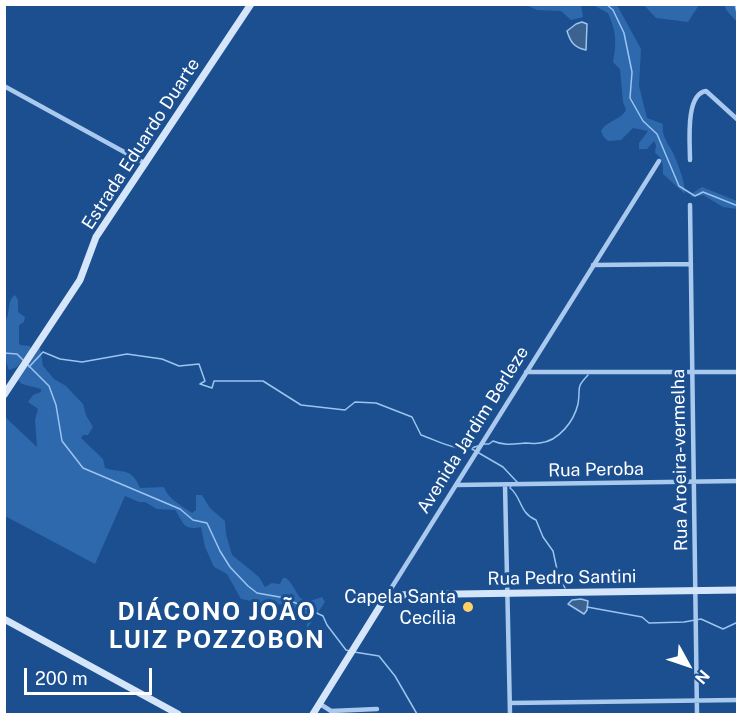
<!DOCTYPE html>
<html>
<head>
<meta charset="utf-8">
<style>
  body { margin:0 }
  #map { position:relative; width:742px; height:719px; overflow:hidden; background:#1b4f8f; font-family:"Public Sans",sans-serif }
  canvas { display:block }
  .frame { position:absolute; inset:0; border:6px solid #fff; pointer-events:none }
  .north { position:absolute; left:658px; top:635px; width:60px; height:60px; -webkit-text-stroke:4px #1b4f8f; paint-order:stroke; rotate:130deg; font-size:16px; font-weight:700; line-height:24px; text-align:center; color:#fff }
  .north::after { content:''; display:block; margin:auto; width:21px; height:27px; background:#fff; clip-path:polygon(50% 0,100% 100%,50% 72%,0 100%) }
  .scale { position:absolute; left:24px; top:668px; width:128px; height:27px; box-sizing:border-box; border:3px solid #fff; border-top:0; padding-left:8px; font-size:18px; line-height:21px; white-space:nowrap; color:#fff; -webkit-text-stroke:4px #1b4f8f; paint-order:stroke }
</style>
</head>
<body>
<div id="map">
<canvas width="742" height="719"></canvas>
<div class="frame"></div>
<div class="north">N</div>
<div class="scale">200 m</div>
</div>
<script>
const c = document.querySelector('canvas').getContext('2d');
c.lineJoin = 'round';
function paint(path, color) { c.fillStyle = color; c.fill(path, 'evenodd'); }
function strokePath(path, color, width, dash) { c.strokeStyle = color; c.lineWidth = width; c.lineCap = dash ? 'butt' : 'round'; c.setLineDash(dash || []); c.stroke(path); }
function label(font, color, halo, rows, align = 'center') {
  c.font = font + ' "Public Sans",sans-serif'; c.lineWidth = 6; c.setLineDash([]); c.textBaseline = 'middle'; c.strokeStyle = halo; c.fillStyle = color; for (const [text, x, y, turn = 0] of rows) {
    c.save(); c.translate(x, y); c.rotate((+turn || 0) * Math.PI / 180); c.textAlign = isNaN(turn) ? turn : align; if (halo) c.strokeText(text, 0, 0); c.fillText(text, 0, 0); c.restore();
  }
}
const green = new Path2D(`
  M526,5H581L583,17L571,20L561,11L537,10Z
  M593,5H617L641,49L639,86L647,118L663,124C661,137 669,144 674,155C679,167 685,182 685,194L663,174C663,165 663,158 655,153L656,145L654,141L647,149H639V143L648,131L633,128L621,140L608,141L603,136L601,131C607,120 620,121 626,110L623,102L620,69L613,62C617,41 616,32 608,13Z
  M644,5H699L688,22L656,18Z
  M724,5H737V22L727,11Z
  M702,187L737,201V209L723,207L703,195L691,197L693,193Z
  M15,295L18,300V312L25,317L24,322L19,325V343L20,345L30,346L31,349L17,367L9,370L5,359V321C11,315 6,301 15,295Z
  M40,347L43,366L54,379L66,386L83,404L86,415L93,427L88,435H83L81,438L103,459L105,468C122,474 131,466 140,488L164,487C168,499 182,506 192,513L196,510V495H202L210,508L225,521L226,534L232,555L259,577L265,587L272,583L280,584L283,578H286C301,591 294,608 322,597L325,602L306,630L308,620L295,616V609L289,604L271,605L241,599L227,574L214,567L205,547L201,527C182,531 184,522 175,510L157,509L145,502H139L125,496L95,564L5,516L4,416L37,447L35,420L38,409L28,402L33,395L41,392V389L22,384L18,380Z`);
const water = new Path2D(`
  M582,22L587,24L586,50C574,48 570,41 567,31L576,24Z
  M581,599L588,601L587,610L584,614L568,604L572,600Z`);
const stream = new Path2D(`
  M606,4L613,10L624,33L632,72L630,98L643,121L657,134L679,186L695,196L703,192L738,206
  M735,4L738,18
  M4,353L17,354L23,360
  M26,363L49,386L56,405L62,441L83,468L180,509L193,520L207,523L220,551L230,567L248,586L257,593L285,598L323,616L327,625L346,650L350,651
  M29,367L43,352L60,359L82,362L127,354L162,359L179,366L199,364L205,381L200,384L212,388L214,381H263L301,405L345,410L355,402L376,403L412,417L421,435C439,441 460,454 478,446
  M483,444H489L493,441C504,446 514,444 525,443C530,443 535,444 540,443C559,441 574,421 578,404C581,386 575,389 588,375
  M472,449L503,467L518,483
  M511,486L510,488C522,497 519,513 536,520L543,537L553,551L558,574L565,588
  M587,607L642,617L649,623L684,622L701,619L723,629L738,622
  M354,652L379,656L395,676L417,714`);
const street = new Path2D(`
  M4,86L146,164
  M690,160C690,143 685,94 706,91L738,120
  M690,205L697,714
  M593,265L691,264
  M526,372H738
  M456,485L738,481
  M505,485L510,714
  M387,595L659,161
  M510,703L738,700
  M320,704L331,711L377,709`);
const secondary = new Path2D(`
  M4,395L80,280L96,237L251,4
  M4,619L178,714
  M313,714L387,595L738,590`);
const markers = [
  [468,607,6,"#ffd166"]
];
const streetNames = [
  ["Estrada Eduardo Duarte",141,144,-57],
  ["Avenida Jardim Berleze",473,430,-58],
  ["Rua Aroeira-vermelha",680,460,-91],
  ["Rua Peroba",596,470,-1],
  ["Rua Pedro Santini",562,578,-1]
];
const poiNames = [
  ["Capela Santa",456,597],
  ["Cecília",456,618]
];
const districtNames = [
  ["DIÁCONO JOÃO",217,613],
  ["LUIZ POZZOBON",217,641]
];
paint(green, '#2e69ad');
paint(water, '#3c6290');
strokePath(water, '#9cc4f0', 1.5);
strokePath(stream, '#9cc4f0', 1.5);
strokePath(street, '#a9c9ee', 4.5);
strokePath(secondary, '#d6e6fa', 7);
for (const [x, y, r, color] of markers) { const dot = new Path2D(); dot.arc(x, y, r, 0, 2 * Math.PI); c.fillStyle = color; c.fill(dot); strokePath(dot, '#1b4f8f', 2); }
label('18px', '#fff', '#1b4f8f', streetNames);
label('18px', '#fff', '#1b4f8f', poiNames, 'right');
c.letterSpacing = '1.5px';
label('bold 24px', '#fff', '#1b4f8f', districtNames);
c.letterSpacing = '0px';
</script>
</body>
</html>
